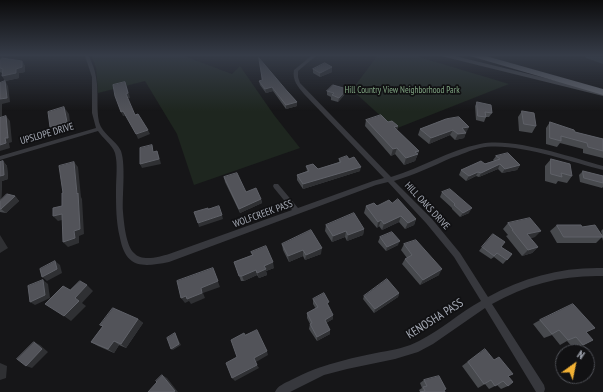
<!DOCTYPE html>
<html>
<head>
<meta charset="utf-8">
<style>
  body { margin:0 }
  #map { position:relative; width:603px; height:392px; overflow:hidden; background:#161618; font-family:"PT Sans Narrow",sans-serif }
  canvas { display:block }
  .north { position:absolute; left:555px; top:344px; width:40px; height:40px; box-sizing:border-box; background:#111113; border:1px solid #4d4f55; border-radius:50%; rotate:33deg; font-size:11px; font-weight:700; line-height:16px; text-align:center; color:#a8adb8 }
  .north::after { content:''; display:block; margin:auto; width:14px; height:18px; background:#f2b134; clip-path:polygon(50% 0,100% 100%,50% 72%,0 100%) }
</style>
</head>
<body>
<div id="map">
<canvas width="603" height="392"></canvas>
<div class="north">N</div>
</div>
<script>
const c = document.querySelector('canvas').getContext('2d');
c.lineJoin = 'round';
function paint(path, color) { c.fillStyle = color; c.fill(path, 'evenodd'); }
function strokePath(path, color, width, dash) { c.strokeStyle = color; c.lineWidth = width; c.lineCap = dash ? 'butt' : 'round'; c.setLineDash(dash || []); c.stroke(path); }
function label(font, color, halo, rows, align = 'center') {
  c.font = font + ' "PT Sans Narrow",sans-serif'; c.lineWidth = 3.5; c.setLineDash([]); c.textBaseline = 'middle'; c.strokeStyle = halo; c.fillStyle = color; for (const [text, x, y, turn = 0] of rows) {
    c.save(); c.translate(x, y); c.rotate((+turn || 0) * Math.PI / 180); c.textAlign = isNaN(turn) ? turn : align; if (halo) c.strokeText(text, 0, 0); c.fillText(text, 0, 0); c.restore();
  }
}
const green = new Path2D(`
  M92,56H184L232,74L240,66L274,115L300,148L194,185L177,134L145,81L98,93L96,68Z
  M377,56H416L509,84L395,129L352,90Z`);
const river = new Path2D(`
  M585,56L603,57V64L586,58Z`);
const street = new Path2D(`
  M85,56H89C92,63 95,70 96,77C99,92 96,107 99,122C102,134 116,140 121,151C126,166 122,196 123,212C124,223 126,246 134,253C142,262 159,257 169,254L292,210L274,188L273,186L274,184H278L298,208L373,181L384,178L304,94C298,87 292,80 294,70L311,56H316L298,71V77L300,83L391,177C421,168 449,150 480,144C513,137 570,157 603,166V170C570,162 513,141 480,148C470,150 461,155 451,158C433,166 414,175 394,181L432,219L460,253L488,297C524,277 562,267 603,268V276C563,275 527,284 492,304L544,385L545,389L544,392H536L485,308L433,344L418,352L395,359L347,369L324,375L290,392H275C277,386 285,383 291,380C322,364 348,359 381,352C394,350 408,347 419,341C441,330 459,313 481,301L454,257L426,223L388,182L376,185L169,262C143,267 126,269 120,238C116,222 116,206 116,190C116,178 118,164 115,153C112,144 103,139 98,131L0,160V156L96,128L92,113V77Z`);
const secondary = new Path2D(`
  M441,56H455L603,92V96Z`);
const highway = new Path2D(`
  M470,56H486L603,89V95Z`);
const wall = new Path2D(`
  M0,60L22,61L25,66V72L19,73V78L5,81L2,73L0,72Z
  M313,69L332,72L320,77L313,73Z
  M259,81L287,91L297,102V106L286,109L273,91L266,93L260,85Z
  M347,89L346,93L338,102L331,100V97L327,95V91Z
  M477,102L492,113L489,117H486L484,122L476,120L475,106Z
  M522,111L536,126L532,133L519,131L518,117Z
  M446,119L466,132L464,138L455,140L450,135L429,144L418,135L420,129Z
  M366,120L388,122L398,126L397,130L419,151L415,161L404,165L395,154L391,156L365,126Z
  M550,122L575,132L603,139V158L583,153V149L560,143L557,147L546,144V128Z
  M496,156L520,165L517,170L502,173L498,169L479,177L476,176L466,181L459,175L461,170L494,161L493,160Z
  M339,159L360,171L303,189L297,180V175L307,171L306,166L318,169L339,162Z
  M551,159L572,176L567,183L558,181L556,184L545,181V166Z
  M3,161L7,166L8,179L2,181L1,200L15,196L19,201L6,213L0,212V162Z
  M583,171L603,176V187L602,188L580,182L579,175Z
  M224,177L246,192L261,199L262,203L240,213L225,182Z
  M442,192L469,213L460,217L452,209V208L440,197Z
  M392,203L416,219L414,225L405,229L399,222L382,230L379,226L377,228L364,213L366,206H377Z
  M508,223L535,237L530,238L538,247L532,253L522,256L506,236L508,235L503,229Z
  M326,225L364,229L363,235L347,241L345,237L332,242L325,231Z
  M557,225L582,227L602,234L601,231L603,229V241L602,237L596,243H557L550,231Z
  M380,237L398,245L386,251L378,242Z
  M282,244L321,254L305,260L303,256L289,262L283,250Z
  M404,244L439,275L420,285L402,264L405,259L407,258L401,250Z
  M482,247H501L512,254L503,264L494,257L491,259L479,251Z
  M251,252L274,268L266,271L267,275L259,278L257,275L244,281H241L234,262L252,255Z
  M399,293L398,297L374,313L363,299L364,296Z
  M313,299L329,307L333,319L326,323L330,334L317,341L309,329L310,324L307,318V313L316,309L313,304Z
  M138,319L143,323L126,348L119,345L114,353L98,346L91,342L103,326L100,325Z
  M540,320L586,332L583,345L574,349L567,341L560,345L552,335L544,338L533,324Z
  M479,353L494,360L508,376V386L501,389L497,385L489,389L485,384L478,388L462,366Z
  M424,380L444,390L420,392L419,390L422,388L420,383Z`);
const shadedWall = new Path2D(`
  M22,61L25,66V72L19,73V78L5,81L2,76Z
  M332,67V72L320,77V73Z
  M5,81L8,86L10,102L2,104V123L0,121V99Z
  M125,82L127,87L130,98H128L126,94Z
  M272,87L273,91L266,93L265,89Z
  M347,89L346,93L338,102L339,98Z
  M297,102V106L286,109V105Z
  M64,107L69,114L71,129L54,134L50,127Z
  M123,111L125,116H123L121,112Z
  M6,116L10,121L12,142L9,143L10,148L0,151V145Z
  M398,126L396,132L394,127Z
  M469,127L466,133L462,128Z
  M148,130L150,134L138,139L136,134Z
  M453,130L450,135L429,144L431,138Z
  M466,133L464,138L455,140L458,134Z
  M397,148L395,154L391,156L393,149Z
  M157,151L159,156L161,164L142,168L140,164Z
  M419,151L415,161L404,165L406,158L415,152Z
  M3,161L7,166L8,179L2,181L1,208H0V176Z
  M74,162L78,167L81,197L82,199L84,234L79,236V243L68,247L63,242L74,231L77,194Z
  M500,164L498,169L479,177L481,173Z
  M520,165L517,170L502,173L505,169Z
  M361,167L360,171L303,189V184Z
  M478,172L476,176L466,181L469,176Z
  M15,196L19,201L6,213L1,209Z
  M261,199L262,203L240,213L239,209Z
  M472,208L469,213L460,217L463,213Z
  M62,214L66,219L58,221L53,216Z
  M222,215L223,219L199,227L198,223Z
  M401,216L399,222L382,230L384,224Z
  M416,219L414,225L405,229L408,223Z
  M381,220L379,226L377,228L378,222Z
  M364,229L363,235L347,241L348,235Z
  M346,231L345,237L332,242L333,236Z
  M541,231L535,237L521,240L527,234Z
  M0,235L8,248L0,253Z
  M400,241L398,245L386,251L387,247Z
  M538,247L532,253L522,256L528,250Z
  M322,248L321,254L305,260L306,255Z
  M303,250V256L289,262L288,256Z
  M55,261L60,265L62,273L47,281L42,277Z
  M273,262L274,268L266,271L267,275L259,278L257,273L264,266Z
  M213,268L220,287L203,293L205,298L191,304L189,301L185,303L181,298L201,288Z
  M442,269L439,275L420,285L423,280Z
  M256,270L257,275L244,281L242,276Z
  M43,280L48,284L50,298L35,305L30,302Z
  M87,285L93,291L82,303L86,306L71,321L64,316L75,298Z
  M399,293L398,297L374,313L375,309Z
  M333,315V319L324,324L325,320Z
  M138,319L143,323L126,348L121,344Z
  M330,330V334L317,341V337Z
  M175,333L181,345L173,350L171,349Z
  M114,341L119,345L114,353L108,349Z
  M34,342L40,345L48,352L32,368L26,366Z
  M267,351L268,355L256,362L254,358Z
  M0,363L7,366L6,378L0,380Z
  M257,365L259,368L235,381L232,378Z
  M162,375L167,378L178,392H173Z`);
const building = new Path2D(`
  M2,58L22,61V67L16,69V73L2,76L3,69L0,68V60Z
  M259,58L287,91L297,102L286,105L272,87L265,89L259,81L262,80Z
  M325,63L332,67L320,73L313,69Z
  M5,81L7,98L0,99V83Z
  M125,82L128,93L126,94L135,115L138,114L148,130L136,134L123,111L121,112L115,96L113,85Z
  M333,85L347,89L339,98L332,95L334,93L327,91Z
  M477,102L491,105L492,113L485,112L486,117L478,116Z
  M64,107L67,122L50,127L48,112Z
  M522,111L534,113L536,126L524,124Z
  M381,115L388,122L392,121L398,126L394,127L419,151L415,152L418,154L406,158L397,148L393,149L366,120Z
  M6,116L8,138H5L6,143L0,145V118Z
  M459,117L469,127L462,128L466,133L458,134L453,130L431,138L420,129L446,119Z
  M550,122L574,130L575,132L603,139V151L588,147L587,143L561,136V141L550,138Z
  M152,145L153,152L157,151L159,159L140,164V148Z
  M508,153L520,165L505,169L500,164L481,173L478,172L469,176L461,170L481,161L485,164L500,159L496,156Z
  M347,156L349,159L354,157L361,167L303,184L297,175L309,171L306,166L313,164L318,169L341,162L339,159Z
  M551,159L570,164L572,176L561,173L562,177L551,174Z
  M3,161L4,175L0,176V162Z
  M74,162L77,194L78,193L80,229L74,231L75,238L63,242L62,214L53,216V208L62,206V193H63L59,166Z
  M583,171L603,176V183L584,178Z
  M237,173L246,192L256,188L261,199L239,209L224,177Z
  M450,189L472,208L463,213L454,205L455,204L442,192Z
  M7,194L15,196L1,209H0V201Z
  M398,199L416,219L408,223L401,216L384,224L381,220L378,222L366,206L374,203L377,206L389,200L392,203Z
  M219,206L222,215L198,223L194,212L208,208V209Z
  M354,213L364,229L348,235L346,231L333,236L326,225Z
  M530,218L541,231L527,234L538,247L528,250L512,230H513L508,223Z
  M557,225H581L582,227L595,225L603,237H564Z
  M311,230L322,248L306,255L303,250L288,256L282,244Z
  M392,232L400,241L387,247L380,237Z
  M493,234L505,242L501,247L512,254L507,260L497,253L494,256L482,247Z
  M416,240L442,269L423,280L405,259L412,255L404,244Z
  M266,246L273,262L264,266L266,269L257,273L256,270L242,276H239L234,262L253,255L251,252Z
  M55,261L57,269L42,277L40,269Z
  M213,268L218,281L201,288L202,293L187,299L186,296L181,298L177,281Z
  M387,279L399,293L375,309L364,296Z
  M43,280L45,295L30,302L28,286Z
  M80,281L87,285L75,298L79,301L64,316L45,304L63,286L70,290Z
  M324,293L329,302L327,303L333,315L325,320L330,330L317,337L310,324L312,323L307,313L318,307L313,299Z
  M573,304L595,328L586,332L593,340L583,345L576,337L568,340L559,330L552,334L540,320Z
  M113,308L138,319L121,344L114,341L108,349L91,342L103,326L100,325Z
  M257,330L267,351L254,358L257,365L232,378L226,363L237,357L231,340L244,333L245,335Z
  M175,333L179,344L171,349L167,338Z
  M34,342L42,349L26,366L17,359Z
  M485,349L494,360L499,357L513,374L508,376L513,382L508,386L503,381L495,386L491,380L484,384L468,362Z
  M162,375L175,391L173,392H148L157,382L156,381Z
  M439,376L446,389L444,390L445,392H420L425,391L423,387L427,386L424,380Z`);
const farParknames = [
  ["Hill Country View Neighborhood Park",402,90]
];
const streetNames = [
  ["UPSLOPE DRIVE",47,134,-16],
  ["HILL OAKS DRIVE",427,206,47],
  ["WOLFCREEK PASS",263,214,-20]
];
const nearStreetnames = [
  ["KENOSHA PASS",435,319,-32]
];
paint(green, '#1e261f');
paint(river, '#2c353c');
paint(street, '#37383d');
paint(secondary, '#45474d');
paint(highway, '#63666e');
paint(wall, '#47494d');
paint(shadedWall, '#2f3033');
paint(building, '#525359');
strokePath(building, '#5f6168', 1);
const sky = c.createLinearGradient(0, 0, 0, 111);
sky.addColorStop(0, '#0c0c0d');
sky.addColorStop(0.5, '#363c48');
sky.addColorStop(1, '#363c4800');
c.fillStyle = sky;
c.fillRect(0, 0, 603, 111);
label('9px', '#7fa381', '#111113', farParknames);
label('10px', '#a8adb8', '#111113', streetNames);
label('12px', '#a8adb8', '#111113', nearStreetnames);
</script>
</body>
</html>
